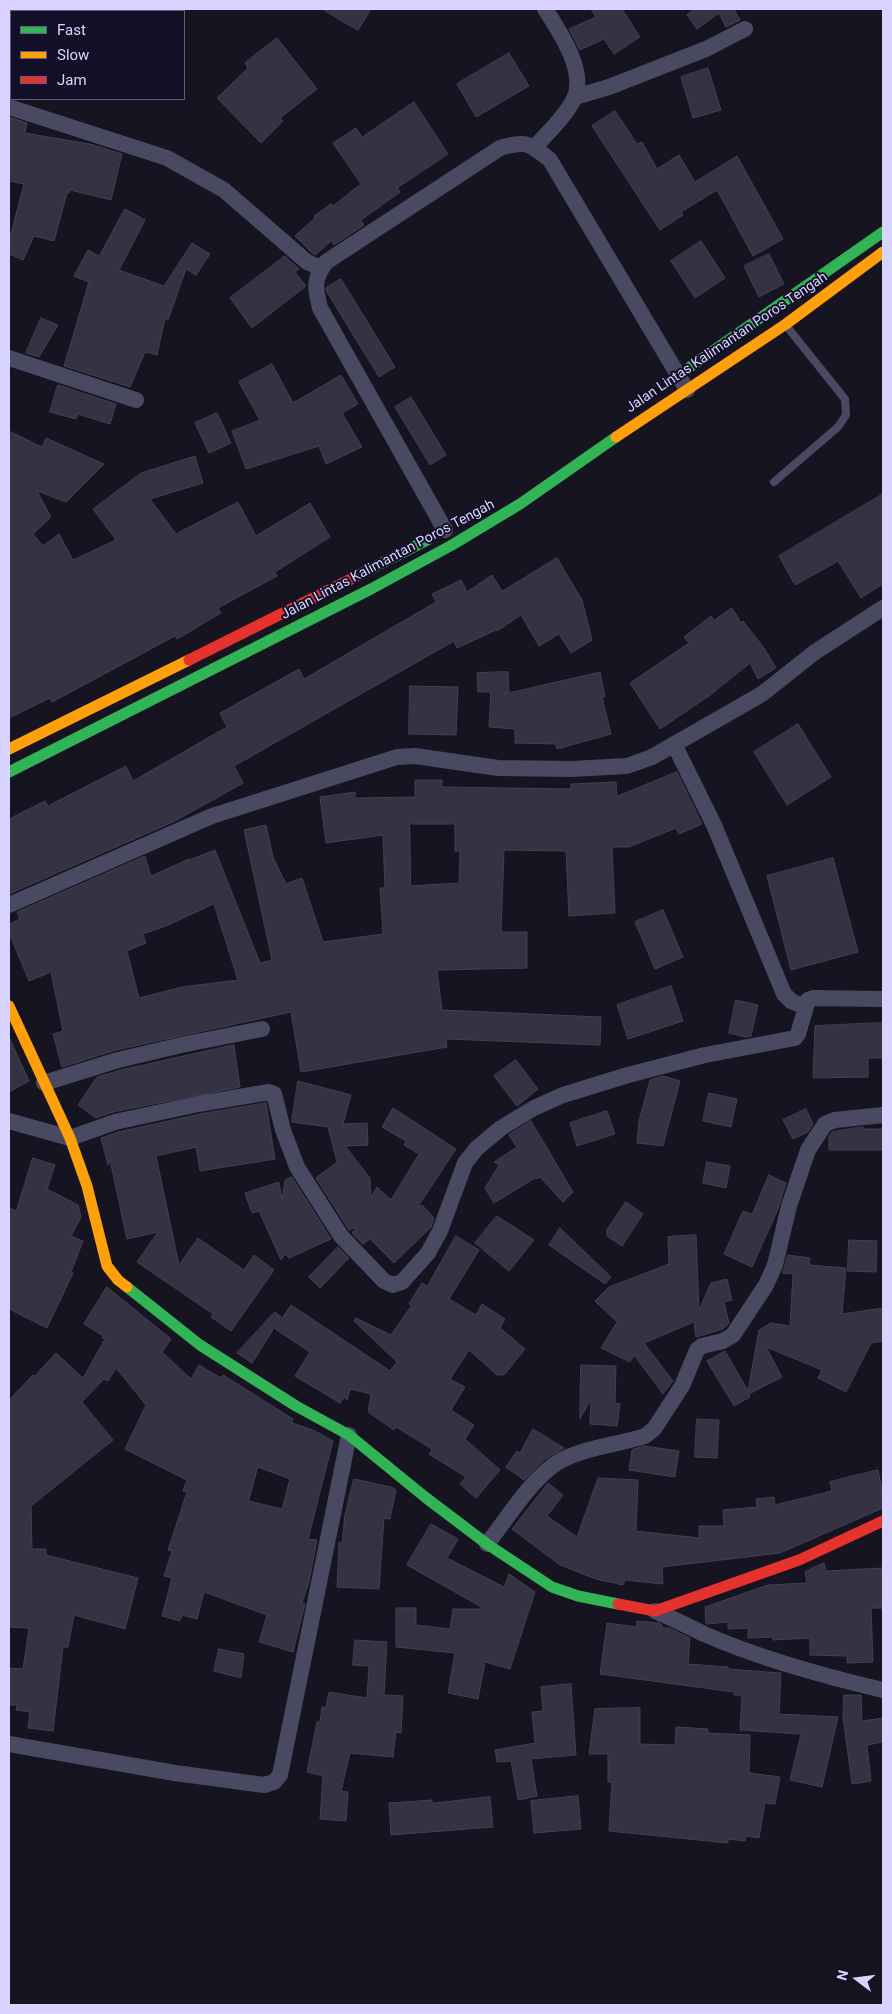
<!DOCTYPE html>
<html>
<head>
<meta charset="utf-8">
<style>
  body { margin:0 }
  #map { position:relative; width:892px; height:2014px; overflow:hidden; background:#161421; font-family:Roboto,sans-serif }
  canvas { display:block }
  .frame { position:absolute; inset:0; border:10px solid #d9d4ff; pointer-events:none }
  .legend { position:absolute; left:10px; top:10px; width:175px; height:90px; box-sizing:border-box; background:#130f26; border:1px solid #625e7d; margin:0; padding:6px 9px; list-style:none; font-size:15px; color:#d9d4ff }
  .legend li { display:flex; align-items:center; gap:10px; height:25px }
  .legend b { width:25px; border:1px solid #625e7d }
  .north { position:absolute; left:832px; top:1954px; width:50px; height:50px; -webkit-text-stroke:4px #130f26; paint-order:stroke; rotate:285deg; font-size:14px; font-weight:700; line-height:20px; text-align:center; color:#d9d4ff }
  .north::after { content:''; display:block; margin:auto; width:18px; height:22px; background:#d9d4ff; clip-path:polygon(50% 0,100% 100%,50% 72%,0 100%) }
</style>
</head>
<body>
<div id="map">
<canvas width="892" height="2014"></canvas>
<div class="frame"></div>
<ul class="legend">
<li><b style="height:6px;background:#30b455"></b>Fast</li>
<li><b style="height:6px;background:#ff9f0a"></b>Slow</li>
<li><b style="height:6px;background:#e5322d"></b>Jam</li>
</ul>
<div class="north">N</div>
</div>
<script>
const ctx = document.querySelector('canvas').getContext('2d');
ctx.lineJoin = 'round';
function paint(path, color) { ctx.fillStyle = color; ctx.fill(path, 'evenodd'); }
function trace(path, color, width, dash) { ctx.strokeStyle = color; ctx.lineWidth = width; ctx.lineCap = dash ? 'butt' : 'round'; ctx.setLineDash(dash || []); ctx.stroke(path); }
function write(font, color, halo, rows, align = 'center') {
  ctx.font = font + ' Roboto,sans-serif'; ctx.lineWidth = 4; ctx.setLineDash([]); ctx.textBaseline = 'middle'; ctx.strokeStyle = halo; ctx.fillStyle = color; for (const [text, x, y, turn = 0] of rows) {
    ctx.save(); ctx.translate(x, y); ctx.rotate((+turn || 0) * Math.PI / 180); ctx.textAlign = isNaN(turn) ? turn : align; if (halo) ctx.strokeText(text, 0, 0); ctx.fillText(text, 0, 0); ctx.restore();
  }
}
const building = new Path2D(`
  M322 9H371L358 30Z
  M591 9H622L640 37 614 54 604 39 580 50 569 29 596 17Z
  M695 9H734L740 20 726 27 719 13 697 29 687 15Z
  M277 38 317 89 280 118 283 121 261 143 217 98 248 68 245 63Z
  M509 53 529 86 476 117 457 84Z
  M708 68 721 110 693 118 681 77Z
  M414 102 448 154 397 188 400 192 361 220 364 225 334 245 331 241 315 255 312 253 295 236 315 218 314 216 331 204 333 206 361 184 333 143 356 128 362 137Z
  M615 111 637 144 642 142 657 169 679 155 695 182 737 156 783 239 753 256 717 190 681 212 683 215 660 230 592 126Z
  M9 117 27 123 25 133 90 144 122 154 111 200 70 190 69 193H67L54 241 34 236 23 260 9 254V241L24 184 9 181Z
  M125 209 145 220 119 270 164 286 192 243 210 254 196 275 186 269 168 320 165 319 157 355 145 352 130 387 64 366 89 282 74 276 88 250 99 256Z
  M701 241 725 278 695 298 671 261Z
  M769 254 784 284 759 297 744 266Z
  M285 256 299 269 295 272 306 286 252 328 230 298Z
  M341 279 395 367 379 377 327 292 326 288Z
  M41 318 58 325 39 357 26 353Z
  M272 364 293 403 341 375 358 404 342 413 362 447 326 464 319 446 246 469 232 431 260 420 239 382Z
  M58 385 116 404 110 424 78 414 76 419 50 412Z
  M411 397 446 455 430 465 395 407Z
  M217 413 231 443 209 453 195 423Z
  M9 431 42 447 46 438 104 464 66 502 37 491 51 517 33 534 43 546 59 534 73 560 116 540 93 509 141 473 195 456 203 483 150 499 176 534 238 502 256 536 310 503 330 537 275 572 277 576 218 608 221 613 177 639 175 636 52 702 50 698 9 718Z
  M883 494V584L861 598 838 561 795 585 779 556Z
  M557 558 582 600 592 640 571 653 559 634 539 646 521 615 497 631 496 630 457 648 454 641 234 766 243 783 175 821 9 894V819L45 801 48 806 126 766 133 781 227 727 220 713 299 669 304 679 436 602 432 594 461 580 467 592 492 575 502 591Z
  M732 608 741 623 743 621 764 648 776 668 758 679 750 663 709 696 660 729 630 683 689 643 684 637 711 616 714 620Z
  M508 672 509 692 504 694 600 672 605 697H602L611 734 557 749 556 744 515 743V729L489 727 491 692H478L477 673Z
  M410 686 458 687 456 735 409 734Z
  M798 724 831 777 787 805 754 752Z
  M677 772 702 824 679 834 676 828 629 847H612L615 913 569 916 566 851 504 850 501 932H527V968L437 970 442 1010 601 1017 600 1045 446 1039 447 1047 301 1072 291 1012 116 1050 62 1067 53 1034 63 1031 51 972 29 981 9 933V924L20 919 17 912 145 856 151 876 189 859V860L215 850 260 963 272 960 244 830 266 825 273 857 286 884 302 878 323 942 383 934 380 888H385L383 835 326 843 320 797 355 792V798L415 797V780H442V787L571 789V784L616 782 617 796ZM410 824H455V851H460L459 883 411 886ZM214 904 238 980 182 987 139 998 127 951 146 943 143 934 166 926Z
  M833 858 858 952 791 970 767 876Z
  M663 910 683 957 655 969 635 922Z
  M671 986 683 1021 628 1039 617 1005Z
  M736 1000 758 1005 751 1036 746 1037 729 1033Z
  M883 1023V1058H868V1077L813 1078 815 1026Z
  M9 1037 29 1081 9 1092Z
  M234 1045 240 1087 113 1112 96 1118 78 1105 97 1077 121 1070Z
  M516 1060 538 1089 517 1106 494 1076Z
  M663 1076 680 1081 663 1146 637 1143 639 1121 650 1080Z
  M298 1081 351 1095 343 1124 367 1123 368 1145 345 1146 370 1178 371 1197 377 1187 391 1200 419 1154 404 1145 406 1141 382 1127 393 1108 456 1149 417 1208 422 1205 434 1218 431 1227 394 1263 370 1239 363 1244 352 1233 357 1227 349 1230 316 1178 337 1162 328 1127 292 1122Z
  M709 1093 737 1099 731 1127 703 1121Z
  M266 1103 275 1159 200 1171 196 1147 156 1156 179 1265 198 1238 244 1270 254 1255 274 1270 231 1331 211 1317 213 1314 137 1262 158 1232 127 1239 110 1160 108 1165 101 1138 118 1132 200 1114Z
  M806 1109 813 1124 808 1132 793 1139 783 1120Z
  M607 1111 615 1134 577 1146 570 1123Z
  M531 1121 573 1192 563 1202 540 1177 536 1179 535 1178 494 1203 485 1188 499 1165 494 1162 517 1147 509 1135Z
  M863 1127 864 1129H883V1150H829V1136L832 1132Z
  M33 1158 55 1165 47 1189 78 1205 81 1217 71 1236 83 1241 71 1272 73 1273 47 1328 9 1309V1208L16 1211Z
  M707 1162 730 1166 726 1188 703 1183Z
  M769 1175 786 1183 778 1209 752 1267 724 1254 743 1211 752 1214Z
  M292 1177 331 1239 289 1258 285 1254 281 1260 259 1211 252 1213 245 1193 279 1182 282 1200 285 1180Z
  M626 1202 643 1214 622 1246 607 1236V1230Z
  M497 1216 534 1240 509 1271 475 1243Z
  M560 1228 611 1277 605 1284 549 1245Z
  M696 1235 699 1310 711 1283 727 1279 732 1300 724 1302 729 1323 723 1329 696 1337 694 1322 644 1343 673 1381 663 1394 634 1355 630 1362 601 1348 617 1322 595 1301 609 1287 669 1264 668 1237Z
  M456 1236 479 1250 449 1299 476 1315 482 1304 505 1319 500 1328 525 1349 504 1375H497L469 1350 450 1379 465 1387 451 1410 474 1425 465 1439 500 1470 476 1498 460 1484 466 1477 429 1454 432 1449 396 1427 394 1430 368 1412 371 1394 350 1389 347 1400 344 1397 340 1403 295 1376 310 1352 275 1329 291 1305 390 1371 397 1362 354 1321 356 1318 391 1335 412 1305 409 1304 422 1283 427 1286Z
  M849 1240 877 1241 876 1272 848 1271Z
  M338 1247 349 1258 320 1288 309 1277Z
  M788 1255 810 1258 809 1265 846 1268 842 1314 883 1308V1341L871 1343 846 1392 818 1378 822 1370 766 1347 782 1377 749 1394 750 1397 734 1406 707 1361 725 1351 748 1391 759 1330 771 1323 790 1326 793 1274 783 1273Z
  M107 1287 171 1339 162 1352 191 1379 199 1365 221 1378 223 1375 293 1419 292 1423 313 1430 333 1441 308 1539 317 1540 309 1582 302 1603 305 1604 293 1652 259 1642 267 1615 204 1592 197 1619 182 1615 180 1621 162 1616 172 1578 164 1576 172 1551 168 1550 187 1492 183 1491 187 1480 125 1449 146 1405 116 1368 108 1381 104 1379 82 1402 113 1440 31 1506 32 1549H46V1555L138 1578 125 1629 74 1615 68 1647H63L53 1731 28 1728 30 1712 16 1710 17 1705H9V1668L23 1669 29 1628 9 1627V1400L33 1375 35 1376 56 1353 83 1378 105 1339 102 1338 103 1336 84 1324ZM258 1467 290 1479 282 1509 249 1501Z
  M275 1312 281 1317 252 1363 237 1353Z
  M581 1365 616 1366 615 1403 620 1404 617 1426 590 1424 591 1399 580 1419Z
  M697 1419 719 1420 717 1458 695 1457Z
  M533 1429 564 1448 544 1460 524 1480 506 1467 517 1451 520 1453Z
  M645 1446 679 1451 675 1477 629 1470 632 1450Z
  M878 1470 883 1494V1508L780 1553 662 1567 663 1584 625 1580 623 1585 596 1579 560 1565 512 1529 548 1483 563 1495 547 1516 577 1537 598 1478 638 1480 636 1531 699 1538V1526H724L723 1510 757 1507 756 1499 774 1497 775 1505 832 1491 830 1482Z
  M354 1479 391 1487 396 1490 390 1519 384 1518 379 1589 337 1587 339 1542 342 1543 345 1515Z
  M431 1524 458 1539 447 1558 504 1587 509 1574 535 1592 510 1669 485 1662 478 1699 448 1693 455 1653 396 1647V1608H416V1625L450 1629 453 1609H485L407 1565Z
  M824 1563 826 1571 883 1568V1608H871L873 1662 847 1663V1656L810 1655V1638L773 1640V1637L748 1638V1628L728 1629V1622L706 1624 705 1607 768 1585 807 1583 805 1572Z
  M637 1621 659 1623 662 1625V1628H669L690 1638 688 1664 728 1667V1669L781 1673 779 1714 838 1717 822 1787 790 1780 801 1734 740 1730 742 1695H734V1692L600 1674 607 1623 637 1627Z
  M355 1640 387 1642 384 1695 403 1696 401 1733 396 1732 393 1757 350 1753 341 1791 348 1792 346 1821 320 1819 323 1776 307 1772 317 1722H320L322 1707H326L329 1692 367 1698 369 1666 353 1665Z
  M219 1649 244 1654 241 1678 214 1671Z
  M571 1684 576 1755 531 1759 537 1796 518 1800 511 1761 497 1762 495 1750 535 1743 532 1712 543 1711 541 1687Z
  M844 1695H861L862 1721 883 1718V1742L867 1745 871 1781 852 1784 843 1717Z
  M640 1708V1744L675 1745 676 1727 708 1729V1733L750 1735 749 1773 780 1777 775 1804 765 1803 759 1838 746 1836 745 1841 728 1839V1843L609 1831 612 1782H608V1754H589L595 1709Z
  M578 1796 581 1829 534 1833 531 1801Z
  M490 1797 493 1827 391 1835 389 1803 432 1800V1803Z`);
const lane = new Path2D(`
  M774 482 838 427 846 415 845 399 788 328`);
const street = new Path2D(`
  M575 97 609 87 706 49 745 29
  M9 107 167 158 224 190 307 262 321 268
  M535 147C548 132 565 117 574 99 587 71 559 31 545 9
  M9 358 136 400
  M445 530 320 308C315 287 313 280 326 262L500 148C526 140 529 143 550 160L687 390
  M674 744 714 825 784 994 791 1001 805 1007
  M9 905 212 816 397 757 415 756 498 768 571 769 627 766 652 757 762 694 815 652 883 608
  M44 1083 118 1060 186 1044 262 1029
  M9 1121 70 1138 115 1122 198 1104 269 1092 274 1094 283 1130 297 1167 341 1236 384 1281 393 1285 402 1282 428 1253 440 1231 465 1163 477 1148 501 1128 534 1108 563 1095 628 1075 705 1055 795 1038 798 1034 808 1000 813 998 883 999
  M487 1544C507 1519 533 1476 560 1461 586 1447 617 1445 645 1436L654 1429 682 1386 697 1350 702 1346 723 1341 733 1335 766 1285 775 1265 789 1206 808 1150 825 1124 835 1120 883 1115
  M655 1611C672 1618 688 1626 704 1634 761 1659 823 1676 883 1690
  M9 1744 175 1773 264 1785 274 1782 280 1775 349 1435`);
const fast = new Path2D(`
  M690 367 883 232
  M359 575 427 540
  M9 772 371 589 452 545 520 504 616 437
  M127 1287 200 1345 296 1406 349 1435 425 1497 487 1544 552 1587 578 1596 618 1604`);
const slow = new Path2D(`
  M616 437 786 324 883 252
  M9 749 189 660
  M9 1006 70 1138 87 1186 107 1266 118 1280 127 1287`);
const jam = new Path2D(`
  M189 660 359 575
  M618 1604 655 1611 799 1560 883 1521`);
const streetNames = [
  ["Jalan Lintas Kalimantan Poros Tengah",727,343,-34],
  ["Jalan Lintas Kalimantan Poros Tengah",388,560,-28]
];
paint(building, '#343243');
trace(building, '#433f54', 1);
trace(lane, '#4a4962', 8);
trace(street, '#4a4962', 16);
trace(fast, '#30b455', 11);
trace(slow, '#ff9f0a', 11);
trace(jam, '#e5322d', 11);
write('14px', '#d9d4ff', '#130f26', streetNames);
</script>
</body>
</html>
